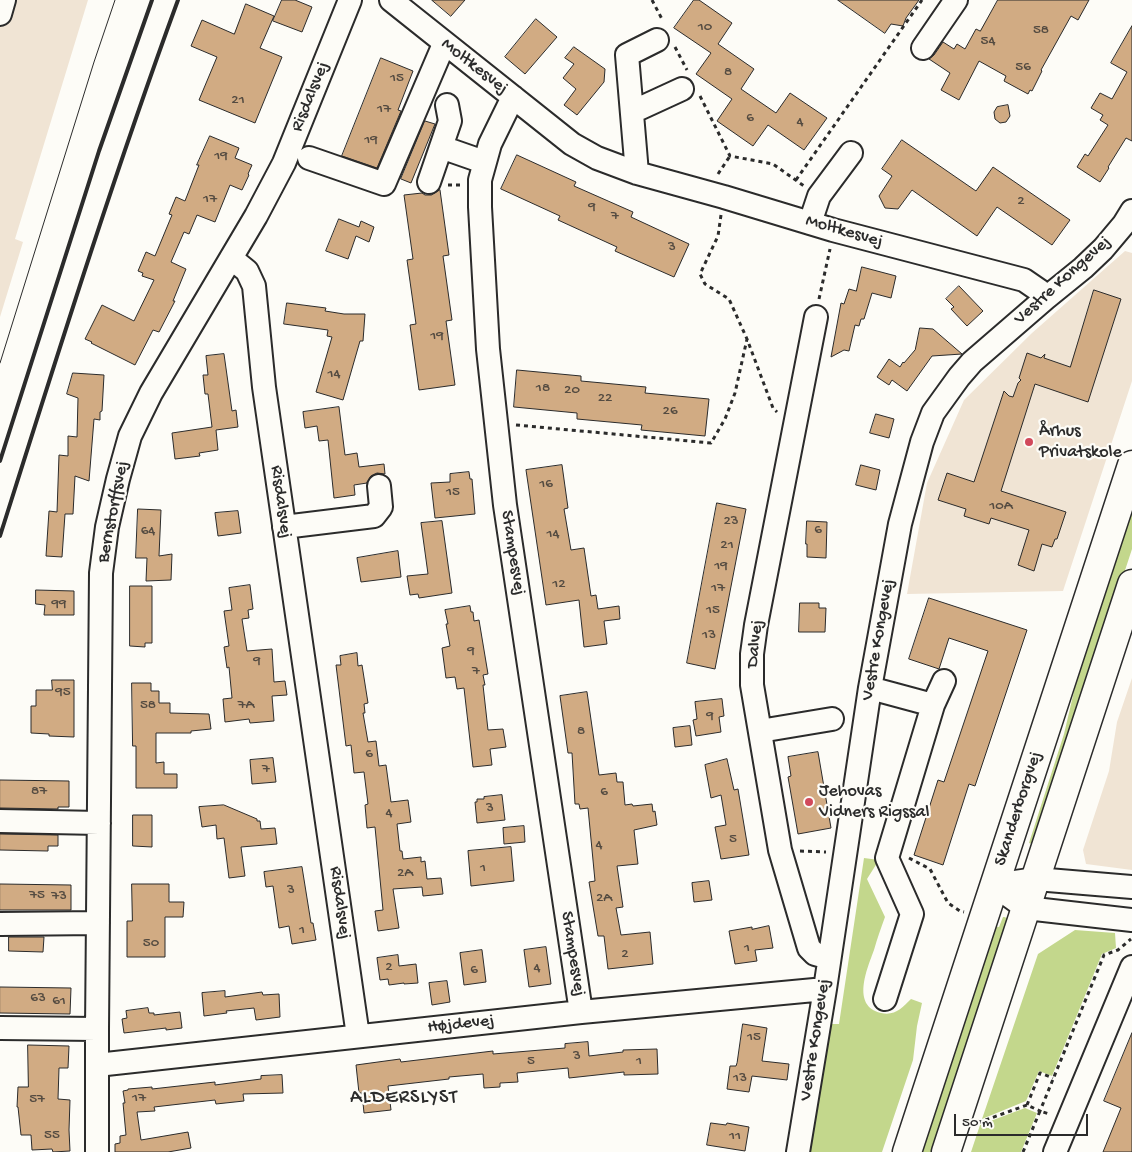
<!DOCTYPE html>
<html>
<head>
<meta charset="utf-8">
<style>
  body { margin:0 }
  #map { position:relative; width:1132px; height:1152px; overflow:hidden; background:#fdfcf7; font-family:"Gochi Hand",sans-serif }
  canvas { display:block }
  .scale { position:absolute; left:954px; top:1114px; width:134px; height:22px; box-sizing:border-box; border:2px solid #2b2b2b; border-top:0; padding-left:6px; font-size:15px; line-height:18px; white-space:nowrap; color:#2b2b2b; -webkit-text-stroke:4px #fdfcf7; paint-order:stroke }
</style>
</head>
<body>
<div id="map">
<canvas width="1132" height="1152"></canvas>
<div class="scale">50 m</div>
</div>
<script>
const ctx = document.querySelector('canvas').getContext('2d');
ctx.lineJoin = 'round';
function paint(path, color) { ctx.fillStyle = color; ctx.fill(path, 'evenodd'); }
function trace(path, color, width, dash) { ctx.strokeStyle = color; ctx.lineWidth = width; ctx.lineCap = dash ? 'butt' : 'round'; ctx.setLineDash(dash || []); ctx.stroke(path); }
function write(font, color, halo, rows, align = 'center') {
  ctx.font = font + ' "Gochi Hand",sans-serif'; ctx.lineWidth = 4.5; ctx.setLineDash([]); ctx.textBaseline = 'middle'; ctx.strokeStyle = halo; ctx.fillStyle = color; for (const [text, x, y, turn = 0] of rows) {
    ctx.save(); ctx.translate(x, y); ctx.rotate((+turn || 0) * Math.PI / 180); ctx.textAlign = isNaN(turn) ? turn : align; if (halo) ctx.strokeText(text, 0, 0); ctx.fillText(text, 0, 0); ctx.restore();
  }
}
const built = new Path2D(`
  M0 0H88L15 239 23 242 0 317Z
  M1125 251 1132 253V381L1063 591 907 594 927 483 964 400 1032 333Z
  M1132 678V870L1086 864 1083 850 1109 771 1117 722Z`);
const green = new Path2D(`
  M1132 501V549L1035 845 1029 843 1064 734 1083 653Z
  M864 858 879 860 867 879 885 917C881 928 877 939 874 950 867 969 851 1006 881 1013 895 1016 902 1008 911 999L922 1003 917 1026 913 1060 882 1152H810L829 1024H839Z
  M1003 917C1007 917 1008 919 1009 923L935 1152H919L993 926 999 927Z
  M1075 930 1115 933 1116 948 1102 954 1052 1076 1039 1071 1026 1101 982 1119 1038 954Z
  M1025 1108 1037 1113 1021 1152H971L980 1125Z`);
const building = new Path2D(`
  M282 0H295L312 7 302 32 273 21Z
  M432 0H465L451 16Z
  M694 0H699L732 23 718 44 754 69 741 89 776 113 790 93 827 118 804 150 768 125 753 146 717 121 732 99 696 74 711 53 674 28Z
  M838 0H919L906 18 903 26 891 24 885 33Z
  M998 0H1089L1078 20 1071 16 1041 70 1042 71 1032 91 1030 90 1028 94 1004 81 1006 76 979 61 959 100 941 90 950 73 929 59 934 55 943 42 954 49 957 44 965 49 976 29 980 31Z
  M246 4 274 16 260 48 282 57 255 123 199 100 217 57 191 46 202 20 234 34Z
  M536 19 557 37 525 74 505 57Z
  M1132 26V141L1126 138 1108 167 1109 168 1100 182 1077 167 1085 154 1088 156 1108 125 1100 120 1103 115 1091 108 1100 93 1112 99 1127 72 1111 63Z
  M574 47 605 69 604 82 577 115 564 105 576 89 563 78 574 64 565 58Z
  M381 58 413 71 398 110 401 111 377 168 342 156Z
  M1008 105 1010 116 1006 122 1000 123 995 119 994 112 997 107Z
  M425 121 435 124 411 183 401 179Z
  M210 136 239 148 235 158 252 165 248 174 249 175 242 190 230 185 215 222 197 215 189 234 184 232 171 262 186 269 173 301H175L159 332 153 330 135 365 91 343 92 342 85 339 102 305 134 321 154 280 142 276 143 273 138 271 146 252 155 256 172 215 169 214 176 197 185 201 199 165H197Z
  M902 140 976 191 993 167 1070 220 1052 245 997 207 977 236 912 190 898 209 885 208 879 196 892 176 882 169Z
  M517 155 576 182 574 186 633 212 631 217 689 244 674 277 615 251 617 247 558 220 560 216 501 189Z
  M440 190 449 255 443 256 452 320 446 321 455 385 419 390 410 325 416 324 407 260 413 259 404 195 422 193 425 195H431Z
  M339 219 359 227 361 221 374 227 369 242 356 236 348 259 326 251Z
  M862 267 896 276 891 298 872 293 864 319H861L859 326 855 325 849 351 844 350 831 357 841 303 844 304 849 289 856 291Z
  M959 286 983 311 967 326 951 309 954 307 946 299Z
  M1094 290 1121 299 1088 402 1035 384 1001 491 1066 512 1057 539H1055L1052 547 1042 544 1034 571 1018 565 1029 530 991 518 989 524 964 516 966 509 938 500 947 473 974 482 1004 391 1009 396 1013 397 1018 383 1021 380 1019 378 1027 353 1041 358 1045 354 1044 358 1070 367Z
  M287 303 326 308 325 311 344 314H365L363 341H360L343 400 316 392 332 337 327 336 328 330 284 324Z
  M920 328 933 329 962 354 932 356 907 391 892 380 889 385 877 377 889 359 900 367 903 362 904 363 915 350Z
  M224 354 232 411 236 410 238 427 216 430 218 450 199 453 200 456 175 459 172 433 212 427 208 394H205L203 375H208L206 356Z
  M517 370 581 376V381L646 387 645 393 709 399 705 436 641 430 642 425 577 419V413L514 407Z
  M73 373 104 375 102 411 100 412V420L94 419 89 481 75 476 73 514H65L62 557 46 556 49 511 57 512 59 455 68 456V436L77 437 78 398 67 394Z
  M339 407 345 455 357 453 359 467 384 464 385 474 377 473 371 476 367 483 354 485 355 495 334 498 328 440 319 441 317 426 305 428 303 412Z
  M876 414 894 419 889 438 870 433Z
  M562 465 568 508 564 509 571 550 584 548 591 596 596 595 598 609 619 606 620 619 604 621 607 644 584 647 579 600 546 605 526 470Z
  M861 465 880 470 876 490 856 485Z
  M469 472 470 479H472L475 514 435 518 431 483 450 482V474Z
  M717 503 746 509 715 669 687 663Z
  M138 509 161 510 159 556 172 554 171 580 146 581 147 558H136Z
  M238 511 241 533 218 536 215 513Z
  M442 521 452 593 419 598 418 594 410 595 407 576 428 574 421 523Z
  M807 521 827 522 826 558 807 557V544H806Z
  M398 551 401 577 361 582 357 558Z
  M250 585 253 609 248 610 249 618 242 619 247 651 272 649 274 682 285 681 287 695 272 696 274 721 250 723 249 719 225 722 223 699 232 698 229 667 227 668 224 647 229 646 224 611 232 610 229 588Z
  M130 586H152V643H145V647L130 646Z
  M36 590 74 591V615H44L45 605 36 604Z
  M929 598 1027 630 975 786 969 784 943 865 914 855 938 780 944 782 988 651 949 638 939 669 909 659Z
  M800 603H819V608H826L825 632H799Z
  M470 606 471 612H473L474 621 479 620 488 674 483 675 485 685H483L488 730 503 729 506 747 490 749 492 765 473 767 464 688 457 689 455 677 446 678 442 648 450 646 446 624H448L445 610Z
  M357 653 358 666 362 665 368 703 364 704 365 713H363L368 742 376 741 379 766 386 765 391 802 408 800 411 822 397 824 400 851H402L403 859 421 857V862L425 861 427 879 441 878 443 894 423 896 422 887 393 889 399 928 378 931 375 911 383 910 375 827 367 828 365 805 368 804 364 772 354 773 351 745 346 746 336 665H341L340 656Z
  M52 680H74V737L49 736V734L31 733V706H36V690H52Z
  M132 683H151V691H159V703H170V713L209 714 211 729 191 731V733H156V763L164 762V774H177V788H136V746H133Z
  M587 692 599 775 616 773 617 782H623L625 805 632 804 633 806 652 804 653 812 655 811 657 825 634 830 638 864 617 866 623 907 616 908 621 935 650 932 653 964 608 969 604 936H598L589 882 595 881 588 808 580 809 579 804H575L572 753H568L560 696Z
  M722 699 724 716 719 717 721 732 696 736 693 720 697 719 695 702Z
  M690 726 692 745 675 747 673 728Z
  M818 752 831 828 798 834 788 777 791 776 788 757Z
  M273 758 276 782 252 784 250 760Z
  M727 759 734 790 738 789 749 855 721 859 715 827 726 825 721 795 711 798 705 765Z
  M0 780 69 781V807H58V809L0 808Z
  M502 795 505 820 477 823 475 802H477V799H484V797Z
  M224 805 257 819V821H260L261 829 275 828 277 844 241 847 245 876 229 878 224 838 217 839 216 825 202 827 199 807Z
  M133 815H152V847L133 846Z
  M524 826 525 842 504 844 503 828Z
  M0 834 58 835V846H48V851L0 850Z
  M511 847 514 881 471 886 468 851Z
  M302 867 311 923H313L316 940 292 944 289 926 279 928 273 886 266 887 264 872Z
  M709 881 712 900 694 902 692 883Z
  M0 884 71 885V910H0Z
  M132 884H169V902H184L183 917H165V957H127V921H132Z
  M769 926 773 948 755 950 757 961 735 964 729 931 752 927V929Z
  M9 937H44L43 952 9 951Z
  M546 947 551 984 529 987 524 950Z
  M482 950 486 982 464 985 460 953Z
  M398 955 399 966 416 964 418 983 404 984V983L389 985 388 979 380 980 377 958Z
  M447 981 450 1002 432 1005 429 983Z
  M0 987 71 988 70 1014 0 1013Z
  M225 991V997L262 992 263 995 279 994 280 1017 256 1020 254 1008 226 1011 227 1013 204 1016 202 993Z
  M148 1008 149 1013H154V1015L180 1012 182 1028 166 1030V1028L124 1033 122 1019 127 1018 126 1011Z
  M743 1024 767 1028 762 1061 789 1064 787 1080 752 1076 749 1092 727 1089 730 1066H736L737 1063Z
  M1132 1033V1152H1103L1121 1108 1104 1101Z
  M588 1042 589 1056 623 1052V1050L657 1049 658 1074 624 1075V1072L569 1078 568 1068 517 1073 518 1082 500 1083V1087L484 1088 483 1074 449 1077V1079L388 1086 391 1110 364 1113 362 1093H359L356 1065 400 1059 401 1062 493 1051V1054L565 1048V1044Z
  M28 1045 69 1046 68 1068H59L58 1099 70 1100 69 1130 70 1151 53 1152 52 1149 32 1150 31 1135H21L18 1107H17L18 1087H28Z
  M282 1075 283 1093 243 1094 244 1101 216 1104 215 1100 154 1107 155 1111 137 1112 141 1140 188 1132 191 1148 168 1152H115V1144L120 1143V1136L126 1135 123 1103H125L123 1091 128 1090V1089L152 1087V1089L215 1082V1085L261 1079V1076Z
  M711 1123 726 1125 727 1123 749 1127 745 1151 707 1145Z`);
const path = new Path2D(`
  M652 0 663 21
  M675 47 687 70
  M700 96 730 156 773 164 804 186
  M718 174 730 156
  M796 180 922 0
  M448 185H462
  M721 215 718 236 700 274 705 284 729 299 747 339 773 408 777 412
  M819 299 830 249
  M516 425 711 443 725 419 735 393 747 339
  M800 851 826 852
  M909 858 930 869 948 903 960 911 964 912
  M1027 1105 1040 1073 1053 1078
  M978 1121 980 1122 1027 1105 1040 1111 1104 955 1118 950 1131 939
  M1023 1152 1040 1111 1049 1114`);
const minor = new Path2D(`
  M391 0 572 144 597 158 637 173 724 197 833 230 1024 280 1040 291 1046 298
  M0 14 4 0
  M923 48 956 0
  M513 97 490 144 480 180V207L488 349 505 505 581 1012
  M632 112 682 89
  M441 147 484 162
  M309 158 384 184 444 44
  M637 173 627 55 657 40
  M429 182 450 121 447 105
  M810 223 819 196 851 153
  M231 258 247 271 254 286 264 387 358 1036
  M816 317 756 625 752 654V685L780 850 809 948 815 954 829 958
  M284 527 374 516 381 507 379 486
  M870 688 933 705
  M760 731 832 719
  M0 821 99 823
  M994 885 1026 908 1132 920
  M994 885 1036 879 1132 887
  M0 924 98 923
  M885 999 912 914 887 858 933 705 944 681
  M0 1028 97 1029
  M97 1065 581 1012 825 989
  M97 1152V1029L101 573 107 527 118 479 130 436 151 393 256 216 284 163 350 0
  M798 1152 825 989 870 688 900 524 922 442 933 413 959 377 972 362 1046 298 1083 268 1103 249 1124 224 1132 211
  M1055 1152 1132 967`);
const major = new Path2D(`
  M907 1152 1132 465
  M946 1152 1132 584`);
const tram = new Path2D(`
  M0 363 94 62 115 0`);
const rail = new Path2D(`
  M0 461 99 151 152 0
  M0 536C57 356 113 177 178 0`);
const markers = [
  [1029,442,5,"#d1495b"],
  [809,802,5,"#d1495b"]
];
const numberNames = [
  ["10",705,28],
  ["58",1041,31],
  ["54",988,42],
  ["56",1023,68],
  ["8",728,73],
  ["15",397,79],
  ["21",238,101],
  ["17",384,110],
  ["6",750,119],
  ["4",800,123],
  ["19",371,141],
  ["19",221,157],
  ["17",210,200],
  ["2",1021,202],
  ["9",592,208],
  ["7",615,217],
  ["3",672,248],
  ["19",437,337],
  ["14",334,375],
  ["18",543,389],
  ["20",572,391],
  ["22",605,399],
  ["26",670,412],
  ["16",546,485],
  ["15",453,493],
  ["10A",1001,507],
  ["23",731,522],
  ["6",818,531],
  ["64",148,532],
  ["14",553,535],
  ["21",727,546],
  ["19",721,567],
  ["12",559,585],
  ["17",718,589],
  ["99",59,605],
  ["15",713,611],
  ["13",709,636],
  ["9",471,652],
  ["9",257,662],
  ["7",476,672],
  ["95",63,693],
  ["58",148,706],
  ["7A",246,706],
  ["9",710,717],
  ["8",581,732],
  ["6",369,755],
  ["7",266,770],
  ["87",39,792],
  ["6",604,793],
  ["3",490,809],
  ["4",389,814],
  ["5",733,840],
  ["4",599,846],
  ["1",483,869],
  ["2A",405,874],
  ["3",291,891],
  ["75",37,896],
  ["73",59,897],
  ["2A",604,899],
  ["1",302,931],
  ["50",151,944],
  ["1",747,949],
  ["2",625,955],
  ["2",389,968],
  ["4",537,969],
  ["6",474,971],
  ["63",38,999],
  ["61",59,1002],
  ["15",754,1038],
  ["3",577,1057],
  ["5",531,1062],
  ["1",639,1062],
  ["13",740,1079],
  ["17",139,1099],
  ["57",37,1100],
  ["55",52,1136],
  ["11",735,1137]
];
const streetNames = [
  ["Moltkesvej",474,67,38],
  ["Risdalsvej",311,97,-68],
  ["Moltkesvej",844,232,16],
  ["Vestre Kongevej",1063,281,-42],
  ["Risdalsvej",280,502,82],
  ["Bernstorffsvej",114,512,-79],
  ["Stampesvej",512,553,81],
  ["Vestre Kongevej",879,640,-80],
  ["Dalvej",756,644,-84],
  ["Skanderborgvej",1019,809,-72],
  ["Risdalsvej",339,903,82],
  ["Stampesvej",572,954,81],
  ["Højdevej",461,1025,-6],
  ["Vestre Kongevej",816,1040,-81]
];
const poiNames = [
  ["Århus",1039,432],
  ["Privatskole",1039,453],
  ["Jehovas",819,792],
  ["Vidners Rigssal",819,813]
];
const quarterNames = [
  ["ALDERSLYST",404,1099]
];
paint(built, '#f0e4d4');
paint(green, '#c3d78c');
paint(building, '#d1ab83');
trace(building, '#2b2b2b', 1);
trace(minor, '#2b2b2b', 26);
trace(major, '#2b2b2b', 31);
trace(path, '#2b2b2b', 3, [4, 4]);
trace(minor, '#fdfcf7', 22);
trace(major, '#fdfcf7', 28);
trace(tram, '#2b2b2b', 1);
trace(rail, '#2b2b2b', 4);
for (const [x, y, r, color] of markers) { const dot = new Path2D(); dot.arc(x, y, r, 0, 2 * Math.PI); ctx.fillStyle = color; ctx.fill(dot); trace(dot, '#fdfcf7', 2); }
write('15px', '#544b41', null, numberNames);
write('18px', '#2b2b2b', '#fdfcf7', streetNames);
write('18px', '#2b2b2b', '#fdfcf7', poiNames, 'left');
ctx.letterSpacing = '1px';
write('20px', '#2b2b2b', '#fdfcf7', quarterNames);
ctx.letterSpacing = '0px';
</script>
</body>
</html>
